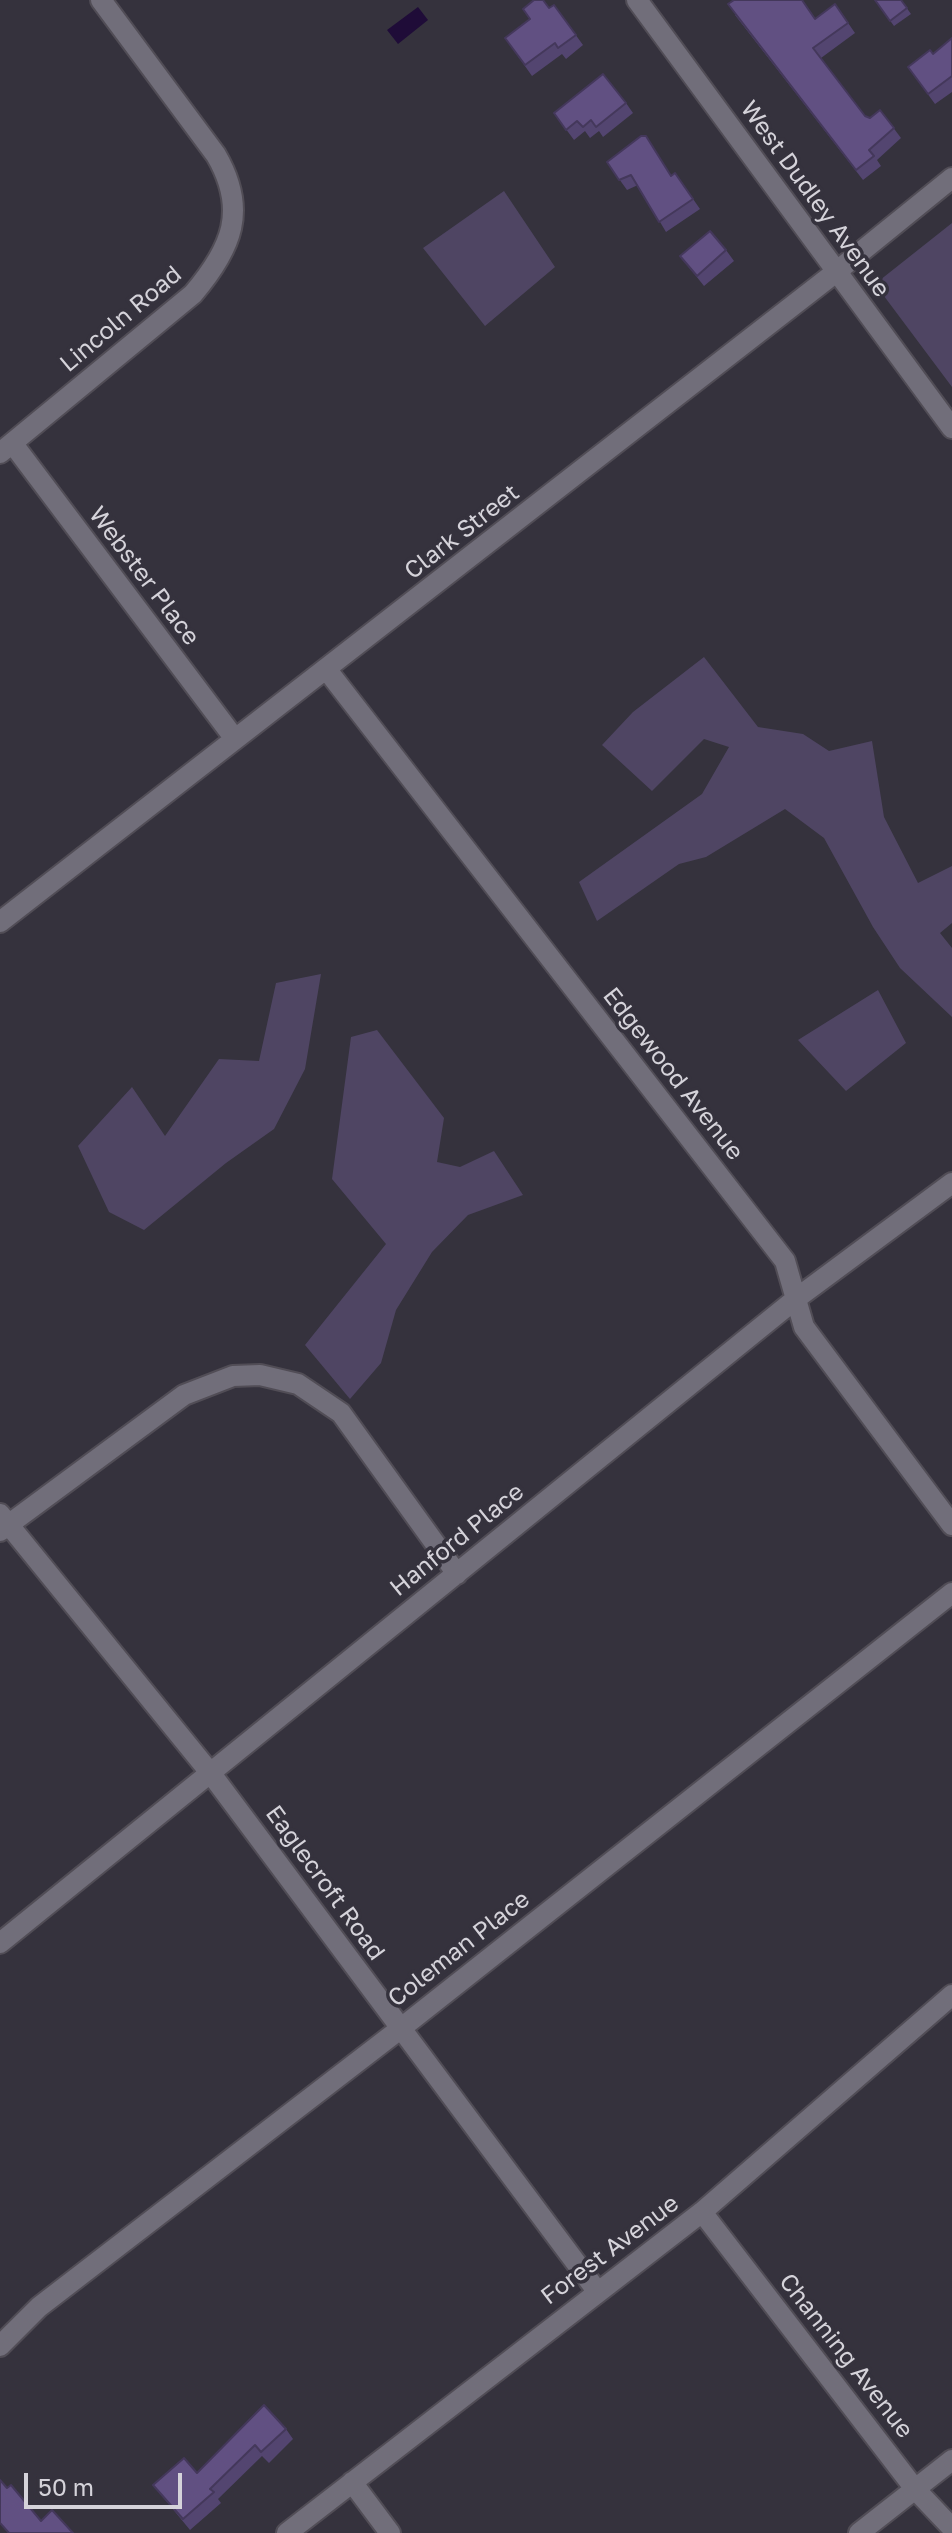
<!DOCTYPE html>
<html>
<head>
<meta charset="utf-8">
<style>
  body { margin:0 }
  #map { position:relative; width:952px; height:2533px; overflow:hidden; background:#35323d; font-family:"Golos Text",sans-serif }
  canvas { display:block }
  .scale { position:absolute; left:24px; top:2473px; width:158px; height:36px; box-sizing:border-box; border:4px solid #d5d3da; border-top:0; padding-left:10px; font-size:24px; line-height:28px; white-space:nowrap; color:#d5d3da; -webkit-text-stroke:6px #35323d; paint-order:stroke }
</style>
</head>
<body>
<div id="map">
<canvas width="952" height="2533"></canvas>
<div class="scale">50 m</div>
</div>
<script>
const ctx = document.querySelector('canvas').getContext('2d');
ctx.lineJoin = 'round';
function paint(path, color) { ctx.fillStyle = color; ctx.fill(path, 'evenodd'); }
function trace(path, color, width, dash) { ctx.strokeStyle = color; ctx.lineWidth = width; ctx.lineCap = dash ? 'butt' : 'round'; ctx.setLineDash(dash || []); ctx.stroke(path); }
function write(font, color, halo, rows, align = 'center') {
  ctx.font = font + ' "Golos Text",sans-serif'; ctx.lineWidth = 7; ctx.setLineDash([]); ctx.textBaseline = 'middle'; ctx.strokeStyle = halo; ctx.fillStyle = color; for (const [text, x, y, turn = 0] of rows) {
    ctx.save(); ctx.translate(x, y); ctx.rotate((+turn || 0) * Math.PI / 180); ctx.textAlign = isNaN(turn) ? turn : align; if (halo) ctx.strokeText(text, 0, 0); ctx.fillText(text, 0, 0); ctx.restore();
  }
}
const green = new Path2D(`
  M504 191 555 267 485 326 423 248Z
  M952 223V387L875 284Z
  M704 657 758 727 803 734 829 751 872 741 884 817 918 883 952 866V923L940 933 952 948V1017L900 968 873 927 824 838 785 809 706 857 679 864 597 921 579 882 702 794 729 747 704 739 652 791 602 745 633 712Z
  M321 974 305 1069 274 1129 226 1163 144 1230 109 1212 78 1146 132 1087 165 1136 219 1059 259 1061 276 983Z
  M878 990 906 1043 846 1091 798 1040Z
  M377 1030 444 1118 437 1162 460 1167 494 1151 523 1195 468 1215 432 1252 396 1310 381 1363 350 1399 305 1345 386 1244 332 1179 351 1037Z`);
const water = new Path2D(`
  M418 7 428 20 398 44 387 30Z`);
const minor = new Path2D(`
  M637 0 952 428
  M13 444 235 739
  M0 453 193 294C232 248 248 210 216 155L101 0
  M327 670 785 1261 804 1327 952 1525
  M0 922 836 272 952 178
  M0 1514 212 1775 597 2291
  M0 1531 184 1395 233 1376 260 1375 298 1384 341 1413 457 1574
  M0 1943 797 1298 952 1183
  M702 2212 915 2489 952 2528
  M0 2346 39 2307 400 2029 952 1593
  M352 2482 390 2533
  M287 2533 702 2212 952 1995
  M859 2533 952 2460`);
const wall = new Path2D(`
  M875 0H901L911 14 894 26Z
  M835 4 855 33 821 58 865 116 870 118 880 110 901 138 877 160 881 166 863 180 735 15 815 19Z
  M554 5 583 45 566 59 562 54 532 76 505 38Z
  M952 38V92L935 104 908 67 933 54Z
  M626 103 633 113 603 137 599 131 590 138 585 131 574 140 554 113Z
  M646 136 671 176 675 173 700 209 666 232 638 185 627 190 607 162Z
  M726 250 734 261 704 286 680 256Z
  M286 2429 293 2439 269 2463 262 2456 218 2499 221 2503 190 2530 153 2485 197 2473Z`);
const building = new Path2D(`
  M534 0H543L549 8 554 5 576 35 558 48 555 43 525 65 505 38 530 19 523 9Z
  M734 0H802L815 19 835 4 848 23 813 48 865 116 870 118 880 110 894 128 869 150 874 156 856 170 728 4Z
  M875 0H901L907 8 890 21Z
  M952 38V76L928 94 908 67 930 50 933 54Z
  M603 74 626 103 596 127 591 120 583 127 577 121 566 130 554 113Z
  M641 136H646L671 176 675 173 693 199 659 222 631 175 619 180 607 162Z
  M710 231 726 250 697 276 680 256Z
  M264 2405 286 2429 261 2452 255 2445 210 2489 214 2492 183 2519 153 2485 184 2458 197 2473Z
  M0 2480 7 2488 11 2485 41 2521 52 2510 73 2533H9L0 2523Z`);
const streetNames = [
  ["West Dudley Avenue",815,199,54],
  ["Lincoln Road",121,319,-40],
  ["Clark Street",462,532,-38],
  ["Webster Place",144,576,53],
  ["Edgewood Avenue",673,1074,52],
  ["Hanford Place",457,1540,-39],
  ["Eaglecroft Road",325,1883,54],
  ["Coleman Place",459,1949,-38],
  ["Forest Avenue",610,2250,-37],
  ["Channing Avenue",846,2356,52]
];
paint(green, '#4f4563');
paint(water, '#1f0c38');
trace(minor, '#514d56', 24);
trace(minor, '#716e7a', 20);
paint(wall, '#534570');
paint(building, '#615082');
trace(building, '#44385b', 2);
write('24px', '#d5d3da', '#35323d', streetNames);
</script>
</body>
</html>
